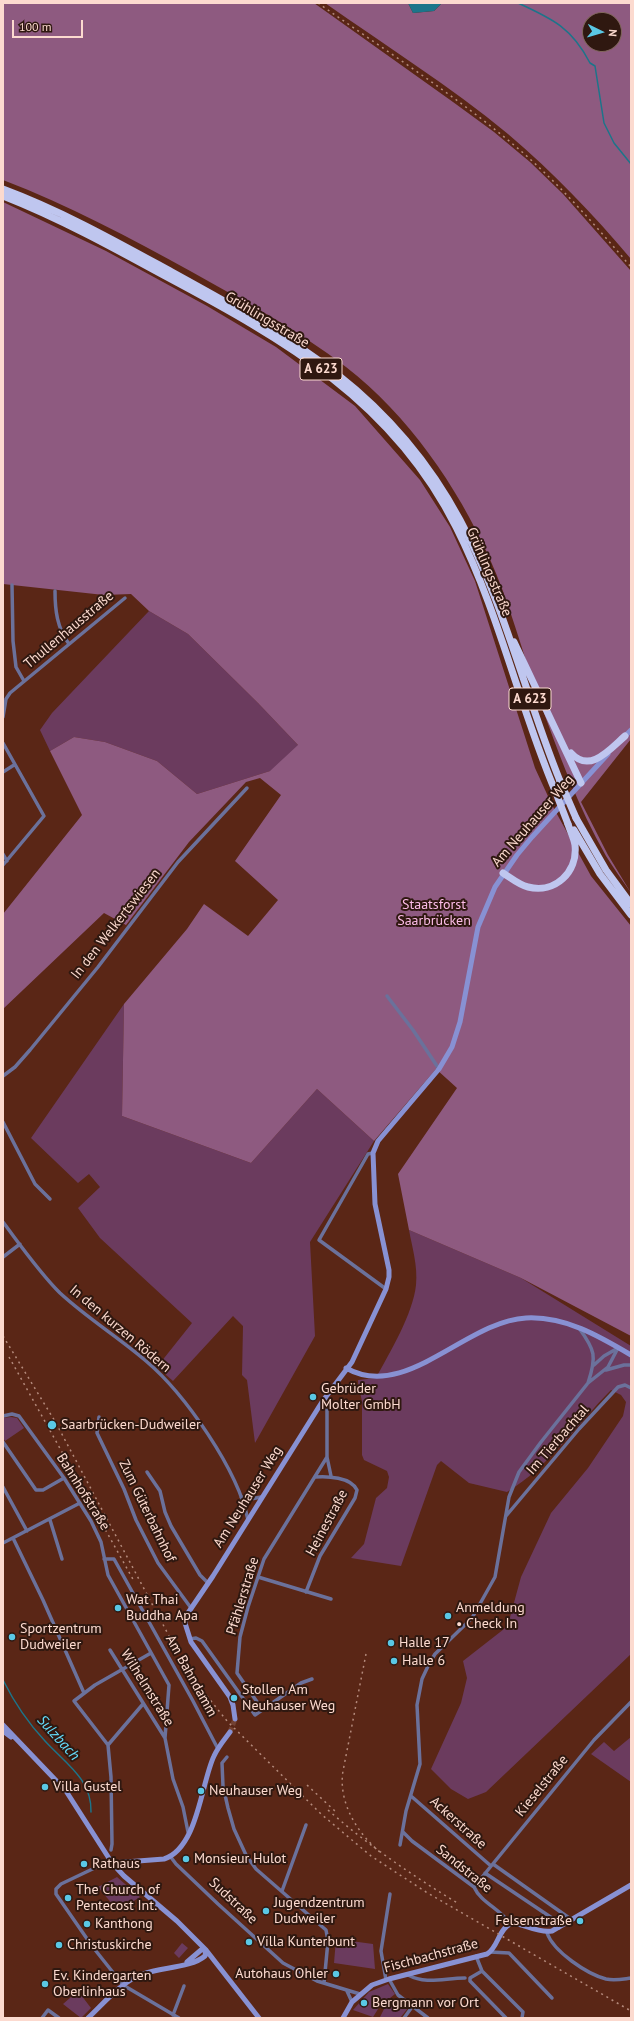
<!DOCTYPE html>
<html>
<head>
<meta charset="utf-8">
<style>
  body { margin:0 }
  #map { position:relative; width:634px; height:2021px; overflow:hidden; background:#5a2616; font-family:"PT Sans",sans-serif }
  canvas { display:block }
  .frame { position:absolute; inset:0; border:4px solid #fcdacf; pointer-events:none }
  .north { position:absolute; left:582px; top:12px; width:40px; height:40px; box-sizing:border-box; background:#2f1810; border:1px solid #81665c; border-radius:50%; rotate:95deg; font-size:11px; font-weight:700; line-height:16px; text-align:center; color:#fcdacf }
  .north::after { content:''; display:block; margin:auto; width:14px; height:18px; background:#5ac8e5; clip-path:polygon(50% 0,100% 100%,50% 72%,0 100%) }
  .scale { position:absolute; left:12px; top:20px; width:71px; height:18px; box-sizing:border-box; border:2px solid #fcdacf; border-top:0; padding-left:5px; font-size:12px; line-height:14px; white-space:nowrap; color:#fcdacf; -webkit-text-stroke:3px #2f1810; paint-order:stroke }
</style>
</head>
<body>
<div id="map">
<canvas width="634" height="2021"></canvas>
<div class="frame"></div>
<div class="north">N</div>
<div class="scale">100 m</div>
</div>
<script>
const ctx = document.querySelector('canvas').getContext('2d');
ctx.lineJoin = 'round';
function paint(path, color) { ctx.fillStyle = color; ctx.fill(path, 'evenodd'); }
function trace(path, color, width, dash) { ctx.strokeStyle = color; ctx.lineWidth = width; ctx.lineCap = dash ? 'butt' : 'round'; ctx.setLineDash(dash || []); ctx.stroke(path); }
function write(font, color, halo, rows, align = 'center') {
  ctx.font = font + ' "PT Sans",sans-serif'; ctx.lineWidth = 4; ctx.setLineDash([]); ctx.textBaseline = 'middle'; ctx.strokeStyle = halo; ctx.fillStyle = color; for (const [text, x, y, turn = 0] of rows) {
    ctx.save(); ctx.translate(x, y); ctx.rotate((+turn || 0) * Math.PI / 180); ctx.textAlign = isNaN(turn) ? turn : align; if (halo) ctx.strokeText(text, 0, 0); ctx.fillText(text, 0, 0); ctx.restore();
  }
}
const green = new Path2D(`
  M149 611 188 634 258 703 298 745 368 833 270 771 197 794 157 761 105 742 74 737 50 751 40 730 52 713Z
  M124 1004 122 1116 251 1163 317 1089 374 1141 310 1242 315 1336 255 1443 247 1380 242 1375 243 1326 233 1316 173 1381 157 1367 192 1323 100 1238 78 1208 100 1187 89 1174 78 1183 31 1138Z
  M409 1230 521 1278 631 1346V1654L486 1792 468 1799 451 1789 431 1769 461 1703 467 1678 463 1661 504 1629 509 1621 521 1577 551 1513 588 1468 623 1416 626 1402 621 1395 611 1390C577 1424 549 1467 507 1492L469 1483 441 1461 437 1465 401 1566 351 1558 364 1544 376 1498 387 1488 389 1477 387 1471 364 1460 362 1455V1402C361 1394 358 1388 358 1380L376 1378C390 1352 413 1314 416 1285 418 1266 412 1247 409 1230Z
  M11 1417 17 1418 24 1428 5 1441 3 1438V1418Z
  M631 1737V1782L591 1754 604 1742 614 1751Z
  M117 1877 140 1897 118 1911 98 1887Z
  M336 1939 373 1944 375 1969 334 1963Z
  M182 1943 188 1948 179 1958 174 1953Z
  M388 1984 395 1994 380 2006 373 2017 353 2010 369 1992Z
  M78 1991 91 2008 81 2018 63 2004Z
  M397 1998 408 2008 400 2018 380 2017 385 2007Z`);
const forest = new Path2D(`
  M3 3H314L453 102 494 132 530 162 563 194 631 271V739L581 802 608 855 631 893C623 881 614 869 606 856 578 807 558 752 539 699 522 652 510 603 489 557 457 486 408 415 346 367 298 330 244 301 192 272 130 238 69 205 3 180Z
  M325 3H408L413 13 434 11 442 3H631V259C593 214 553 172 508 134 450 86 386 46 325 3ZM590 20H614V44H590Z
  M3 202 106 251 207 306 276 347 355 406 420 480 450 527 475 581 535 768 552 805 591 876 631 926V1336L521 1278 409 1230 398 1174 457 1088 436 1069 374 1141 317 1089 251 1163 122 1116 124 1004 187 929 204 904 248 936 278 900 235 861 281 795 260 778 246 782 189 842 126 925 104 913 3 1009V914L82 815 50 751 74 737 105 742 157 761 197 794 270 771 298 745 258 703 188 634 149 611 131 594 104 595 3 584Z`);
const water = new Path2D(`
  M408 3H442L434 11 413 13Z`);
const stream = new Path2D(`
  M518 3C553 19 572 28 590 63L595 66 604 123 614 143 631 164
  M3 1680C14 1702 29 1724 45 1741 65 1763 92 1779 91 1812`);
const secondaryTunnel = new Path2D(`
  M230 1732 235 1719`);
const street = new Path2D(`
  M12 585 13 641 16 667 24 681
  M55 591C55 610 57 628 69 644
  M3 717 6 699 10 693 125 598
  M3 743 44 816 3 865
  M3 772 14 765
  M3 854 7 861
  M387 996 413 1030 439 1069
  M3 1076 15 1067 30 1050 98 967 178 862 247 788
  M3 1122 35 1184 50 1199
  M373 1153 368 1154 319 1240 386 1289
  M3 1222C21 1246 39 1272 60 1293 87 1318 118 1337 146 1361 185 1394 238 1470 248 1520
  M3 1257 20 1244
  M579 1328C595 1350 597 1356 588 1383
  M594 1365 604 1356 618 1348
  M606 1370 624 1365H631
  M327 1395V1457L331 1476
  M3 1416 12 1414 19 1416 64 1478 91 1521 101 1542 108 1575 169 1685 165 1738 173 1779 183 1807 188 1832
  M99 1417 97 1433 124 1489 136 1520 158 1563 191 1608
  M3 1442 36 1490H43L64 1478
  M147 1472 160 1491 165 1512 171 1526 200 1575 208 1583
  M3 1487 27 1531
  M241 1497 251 1499 261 1497
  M506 1516 579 1429 618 1387 625 1385 631 1388
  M50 1520 62 1559
  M13 1538 43 1600 84 1693
  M3 1543 80 1503
  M104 1559H114L193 1701 218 1749
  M258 1577 331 1599
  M306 1592 320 1556 355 1498 357 1490C351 1477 327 1476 315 1477
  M190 1639 196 1638 202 1641 255 1715 301 1683 312 1679
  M110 1650 165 1738
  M262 1709 237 1673 240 1637 248 1607 264 1559 327 1457
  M108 1745 74 1701 95 1685 151 1653
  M227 1757 222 1763 223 1786 228 1808 234 1829 246 1855 256 1869 326 1930 328 1941 324 1983
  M411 1796 491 1866
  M403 1832 412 1841 474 1887C481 1903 501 1909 510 1924
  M400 1845 406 1811 420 1764 417 1705 422 1679 429 1664 435 1654 472 1618 495 1577 509 1497 519 1472 541 1442 588 1383 608 1367 618 1348
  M111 1850 112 1844 111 1777 108 1745 143 1704
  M170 1856 176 1864 218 1904 283 1963 317 1981 360 1994
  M112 1863 103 1864 61 1884 56 1889V1894L92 1946 123 1985 179 2018
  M493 1864 572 1920
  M485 1873 552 1918 559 1928
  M474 1887 594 1740 631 1702
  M282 1891 306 1825
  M547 1933C554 1952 587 1974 606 1979 615 1981 623 1979 631 1978
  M490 1952 509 1953 552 1998
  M476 1956 482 1971 523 2012 522 2018
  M482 1971 470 1978V1981L506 2018
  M408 1975C427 1985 444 1978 465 1978
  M389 1979 398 1995 428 2018
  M386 1980 381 1951 390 1894
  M347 1991 352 2002
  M173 2015 184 1986
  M42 2018 48 2010 59 2018
  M404 2018 412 2007`);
const secondary = new Path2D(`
  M623 738 631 730
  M346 1368C405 1402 466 1321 526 1318 565 1316 599 1336 631 1355
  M235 1719 233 1705 230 1697 191 1642 185 1623 188 1613 213 1576 322 1402 352 1362 386 1289 389 1277V1270L375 1204 373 1153 378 1141 439 1069 452 1047 460 1022 478 927 495 887 517 855 532 837 608 754
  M3 1725 66 1791 112 1863 124 1876 177 1921 206 1950 259 2018
  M3 1731 11 1737
  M112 1863 164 1859C198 1848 201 1783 214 1756 218 1747 224 1740 230 1732
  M187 1962 201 1950H206
  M88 2018C105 2002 121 1982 143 1974 161 1967 191 1968 205 1956L206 1950
  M343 2018 352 2002 372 1985 389 1979 487 1954C498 1948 498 1930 510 1924 518 1920 536 1934 552 1931L631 1885`);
const highway = new Path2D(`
  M3 189C62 211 117 242 172 272 294 339 392 393 460 520 504 602 525 695 560 781
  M3 196C59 218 112 247 165 276 285 340 393 401 456 527 499 612 519 706 556 793
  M514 642 581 783
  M571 753C590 774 610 749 625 736
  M576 818 606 870 631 904
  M574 830 600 874 631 915
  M503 873C511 878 519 885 528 887 555 894 578 872 575 845 574 838 570 831 568 824`);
const rail = new Path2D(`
  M318 3C386 51 458 97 521 151 561 186 596 226 631 267
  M3 1336 56 1423 176 1649 199 1686 227 1721 321 1814 371 1856 426 1892 631 2011
  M9 1357 134 1581
  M366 1654 343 1771C338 1802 357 1833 380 1852
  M307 1785 336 1812
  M328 1810C369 1846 413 1876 459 1904`);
const highwayBridge = new Path2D(`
  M560 781 576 818
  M556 793 568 824`);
const markers = [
  [313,1397,4,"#5ac8e5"],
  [52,1425,5,"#5ac8e5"],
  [118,1608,4,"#5ac8e5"],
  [448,1616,4,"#5ac8e5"],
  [12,1637,4,"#5ac8e5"],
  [391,1643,4,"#5ac8e5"],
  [394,1661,4,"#5ac8e5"],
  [234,1698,4,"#5ac8e5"],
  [45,1787,4,"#5ac8e5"],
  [201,1791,4,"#5ac8e5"],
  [186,1859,4,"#5ac8e5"],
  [84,1864,4,"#5ac8e5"],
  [68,1898,4,"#5ac8e5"],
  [266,1911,4,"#5ac8e5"],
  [580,1921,4,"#5ac8e5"],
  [87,1924,4,"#5ac8e5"],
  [249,1942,4,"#5ac8e5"],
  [59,1945,4,"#5ac8e5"],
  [336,1974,4,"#5ac8e5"],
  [45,1984,4,"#5ac8e5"],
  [364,2003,4,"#5ac8e5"]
];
const shields = [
  [321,369,42],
  [530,699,42]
];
const shieldNames = [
  ["A 623",321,369],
  ["A 623",530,699]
];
const streetNames = [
  ["Grühlingsstraße",267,320,31],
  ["Grühlingsstraße",489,572,67],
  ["Thullenhausstraße",69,630,-40],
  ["Am Neuhauser Weg",533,821,-49],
  ["In den Welkertswiesen",116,924,-52],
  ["In den kurzen Rödern",120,1329,40],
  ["Im Tierbachtal",558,1440,-49],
  ["Bahnhofstraße",83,1492,58],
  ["Am Neuhauser Weg",248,1497,-58],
  ["Zum Güterbahnhof",147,1511,64],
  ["Heinestraße",327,1523,-62],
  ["Pfählerstraße",243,1596,-73],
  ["Am Bahndamm",191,1676,61],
  ["Wilhelmstraße",147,1688,58],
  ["Kieselstraße",542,1786,-51],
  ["Ackerstraße",458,1823,42],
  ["Sandstraße",464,1869,39],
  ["Sudstraße",233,1901,43],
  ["Fischbachstraße",431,1956,-15]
];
const parkNames = [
  ["Staatsforst",434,905],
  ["Saarbrücken",434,921]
];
const poiNames = [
  ["Gebrüder",321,1389],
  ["Molter GmbH",321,1405],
  ["Saarbrücken-Dudweiler",61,1425],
  ["Wat Thai",126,1600],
  ["Buddha Apa",126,1616],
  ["Anmeldung",456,1608],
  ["• Check In",456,1624],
  ["Sportzentrum",20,1629],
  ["Dudweiler",20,1645],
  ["Halle 17",399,1643],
  ["Halle 6",402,1661],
  ["Stollen Am",242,1690],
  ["Neuhauser Weg",242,1706],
  ["Villa Gustel",53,1787],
  ["Neuhauser Weg",209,1791],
  ["Monsieur Hulot",194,1859],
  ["Rathaus",92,1864],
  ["The Church of",76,1890],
  ["Pentecost Int.",76,1906],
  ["Jugendzentrum",274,1903],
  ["Dudweiler",274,1919],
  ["Felsenstraße",572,1921,"right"],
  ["Kanthong",95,1924],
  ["Villa Kunterbunt",257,1942],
  ["Christuskirche",67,1945],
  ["Autohaus Ohler",328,1974,"right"],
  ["Ev. Kindergarten",53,1976],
  ["Oberlinhaus",53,1992],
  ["Bergmann vor Ort",372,2003]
];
const waterNames = [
  ["Sulzbach",58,1738,48]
];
paint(green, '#6b3b5e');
paint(forest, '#8e5a80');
paint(water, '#1c758a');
trace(stream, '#1c758a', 1.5);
trace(secondaryTunnel, '#724132', 5, [5, 2.5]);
trace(street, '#6b719b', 3.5);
trace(secondary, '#8891d3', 5);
trace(highway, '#bfc6ef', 7);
trace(rail, '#b48a7c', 1.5, [2, 4]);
trace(highwayBridge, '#bfc6ef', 7);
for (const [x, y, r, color] of markers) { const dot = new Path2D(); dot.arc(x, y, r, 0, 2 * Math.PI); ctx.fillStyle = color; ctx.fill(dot); trace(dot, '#2f1810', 1.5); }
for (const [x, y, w] of shields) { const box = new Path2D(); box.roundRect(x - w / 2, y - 11, w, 22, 3); ctx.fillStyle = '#2f1810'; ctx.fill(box); trace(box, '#fcdacf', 1); }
write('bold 13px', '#fcdacf', null, shieldNames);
write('14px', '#fcdacf', '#2f1810', streetNames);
write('14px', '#fdbde9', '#2f1810', parkNames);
write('14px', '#fcdacf', '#2f1810', poiNames, 'left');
write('italic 15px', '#63dbfa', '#2f1810', waterNames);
</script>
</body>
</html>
